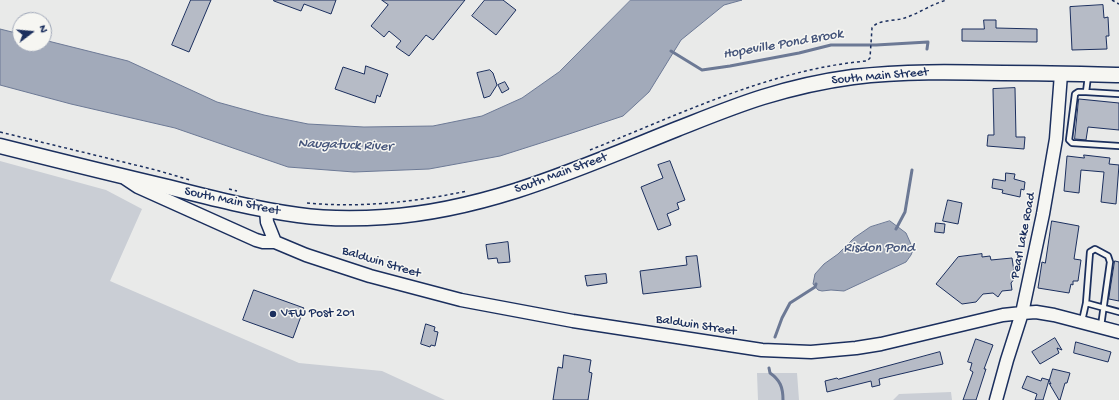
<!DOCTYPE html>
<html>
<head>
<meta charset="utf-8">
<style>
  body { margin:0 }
  #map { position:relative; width:1119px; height:400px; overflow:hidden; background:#e9eae9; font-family:"Gochi Hand",sans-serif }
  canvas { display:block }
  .north { position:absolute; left:12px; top:12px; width:40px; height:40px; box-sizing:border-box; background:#f6f6f2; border:1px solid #9ea6b7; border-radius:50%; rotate:74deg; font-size:11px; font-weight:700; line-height:16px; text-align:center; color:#1b2f5e }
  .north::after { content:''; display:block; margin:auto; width:14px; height:18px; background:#1b2f5e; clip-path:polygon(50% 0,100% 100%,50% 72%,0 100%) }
</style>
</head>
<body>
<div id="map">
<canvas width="1119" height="400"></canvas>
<div class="north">N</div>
</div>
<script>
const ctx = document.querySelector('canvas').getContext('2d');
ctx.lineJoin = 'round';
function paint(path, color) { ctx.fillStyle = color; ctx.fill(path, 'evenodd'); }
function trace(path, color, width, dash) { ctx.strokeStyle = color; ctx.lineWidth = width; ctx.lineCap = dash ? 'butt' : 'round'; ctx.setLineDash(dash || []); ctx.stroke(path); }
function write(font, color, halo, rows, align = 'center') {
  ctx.font = font + ' "Gochi Hand",sans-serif'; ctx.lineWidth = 3; ctx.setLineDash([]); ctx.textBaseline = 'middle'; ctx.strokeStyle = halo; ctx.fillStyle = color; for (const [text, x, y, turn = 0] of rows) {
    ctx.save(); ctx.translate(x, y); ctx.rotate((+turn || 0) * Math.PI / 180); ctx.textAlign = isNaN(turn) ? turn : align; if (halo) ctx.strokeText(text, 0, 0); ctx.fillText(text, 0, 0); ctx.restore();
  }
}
const green = new Path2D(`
  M0 161 106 190 142 209 110 281 299 363 382 371 445 400H0Z
  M757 373H797L799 400H758Z
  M951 392 952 400H893L899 394Z`);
const water = new Path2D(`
  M631 0H742L724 5 681 40 649 92 623 116 569 134 500 156 429 169 354 172 288 167 175 128 71 104 0 85V29L20 34V44H44V40L128 61 217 102 264 115 308 124 364 127 433 126 482 116 522 98 559 72Z
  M890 221 906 233 910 242 913 250 911 255 906 262 844 291 831 290 822 291 818 290 813 284 815 274 824 264 838 254 854 238 870 227Z`);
const stream = new Path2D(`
  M671 51 702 70 730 66 799 53 831 45H876L928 42 927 49
  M896 229 905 212 912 170
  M775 337 782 318 790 303 815 287 816 284
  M769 368 770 373C780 380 783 387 783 400`);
const building = new Path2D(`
  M191 0H211L189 52 172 45Z
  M274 0H336L331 14 304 4 301 11 274 1Z
  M382 0H465L433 40 426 35 409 56 396 47 401 41 389 31 384 37 371 26 388 5Z
  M485 0H503L516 10 496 35 472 16Z
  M1103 5 1104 18 1108 17 1109 36H1106L1107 49 1072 50 1070 7Z
  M984 20H996V28L1037 29V42L962 41V29H984Z
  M366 66 388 74 380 97 377 95 375 103 335 89 343 67 364 74Z
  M490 70 493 73 497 85 490 96 484 98 477 73Z
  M505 82 509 89 502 93 498 85Z
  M1015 88 1016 137H1025L1024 149 987 146 988 135H994L993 89Z
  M1079 99 1119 103V130L1088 127 1086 140 1075 139Z
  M1084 155 1110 158 1109 164 1119 165 1116 204 1101 202 1104 172 1081 170 1079 193 1064 191 1067 156 1084 158Z
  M670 161 685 200 677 203 679 209 667 214 671 225 658 230 641 187 663 178 658 165Z
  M1006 173 1015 174 1014 179 1025 182 1024 190 1021 189 1020 197 1002 193 1003 190 992 188 993 179 1005 181Z
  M948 200 962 203 958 224 943 221Z
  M1052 221 1079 226 1074 259 1081 260 1078 281H1073V285L1071 284 1069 293 1038 288 1042 262 1045 263Z
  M936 223 945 224 944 233 935 232Z
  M508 242 510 262 498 263 497 258 488 259 486 245Z
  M982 254V257L990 256 991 260 1012 258 1015 278 1011 283 1012 290 1002 291 998 297 993 293 983 294 976 302 962 304 936 284 958 257Z
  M697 256 701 287 643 294 640 271 687 265 686 257Z
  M1115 261 1119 262V301L1109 299Z
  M606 274 607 283 587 286 585 276Z
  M254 290 304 308 293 338 243 320Z
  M426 324 435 327 434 331 438 332 435 346 431 345 430 347 421 344Z
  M1055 338 1062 350 1057 348 1059 353 1040 364 1032 352Z
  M976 339 993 345 984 369H986L976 400H963L973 372 970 370 972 363 968 362Z
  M1076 342 1111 352 1108 362 1074 353Z
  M940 352 943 364 879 379 880 385 872 387 871 381 827 392 825 381 837 378 838 379Z
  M564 355 591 360 589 372 592 373 588 400H553L558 367 562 368Z
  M1053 369 1070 373 1067 383H1065L1060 400H1059L1049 383 1051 384 1049 380 1043 400H1035L1037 394 1022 388 1027 376 1041 381 1042 378 1049 380Z`);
const path = new Path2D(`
  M1112 0 1119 4
  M0 132 156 170 190 180
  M590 150C678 115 772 69 867 61L870 58 872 28C877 20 892 21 901 19 917 15 931 4 947 0
  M229 189 237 191
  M307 203C360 208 415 202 467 191`);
const service = new Path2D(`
  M1088 76 1086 92 1119 94
  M1086 92H1078L1075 94 1069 140 1072 143 1119 146
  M1086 303 1119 312
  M1082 321 1086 303 1090 252 1095 249 1108 256 1110 262 1101 326`);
const secondary = new Path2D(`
  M126 179 138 187 256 240 263 242H275L306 255 370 276 461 300 573 321 762 350 811 352 856 348 881 344 1003 315 1022 313 1036 312 1054 315 1119 332
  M266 210 267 222 275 242
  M996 400 1007 360 1022 313 1043 214 1056 139 1061 74`);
const primary = new Path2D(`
  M0 146C56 160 112 174 168 187 211 198 254 209 298 215 327 219 356 219 385 217 489 210 582 167 677 129 705 118 734 106 763 97 792 88 823 81 853 77 903 71 954 72 1003 73 1042 73 1080 74 1119 75`);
const markers = [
  [273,314,4,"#1b2f5e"]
];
const streetNames = [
  ["South Main Street",880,77,-5],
  ["South Main Street",561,174,-20],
  ["South Main Street",232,202,12],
  ["Pearl Lake Road",1024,236,-79],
  ["Baldwin Street",381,263,17],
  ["Baldwin Street",696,326,9]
];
const poiNames = [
  ["VFW Post 201",281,314]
];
const waterNames = [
  ["Hopeville Pond Brook",783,45,-10],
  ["Naugatuck River",345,146,2],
  ["Risdon Pond",879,249]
];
paint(green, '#caced5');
paint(water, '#a2aaba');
trace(water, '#6c7995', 1);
trace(stream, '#6c7995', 3);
paint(building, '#b6bbc6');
trace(building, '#1b2f5e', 1);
trace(service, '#1b2f5e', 8);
trace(secondary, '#1b2f5e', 15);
trace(primary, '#1b2f5e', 17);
trace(path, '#1b2f5e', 1.5, [3, 3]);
trace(service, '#f6f6f2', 4.5);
trace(secondary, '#f6f6f2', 12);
trace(primary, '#f6f6f2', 14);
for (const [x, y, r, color] of markers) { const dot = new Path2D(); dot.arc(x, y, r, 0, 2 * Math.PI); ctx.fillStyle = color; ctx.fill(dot); trace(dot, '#f6f6f2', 1.5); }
write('13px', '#1b2f5e', '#f6f6f2', streetNames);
write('13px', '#1b2f5e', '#f6f6f2', poiNames, 'left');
write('italic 14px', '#44547a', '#f6f6f2', waterNames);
</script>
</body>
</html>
